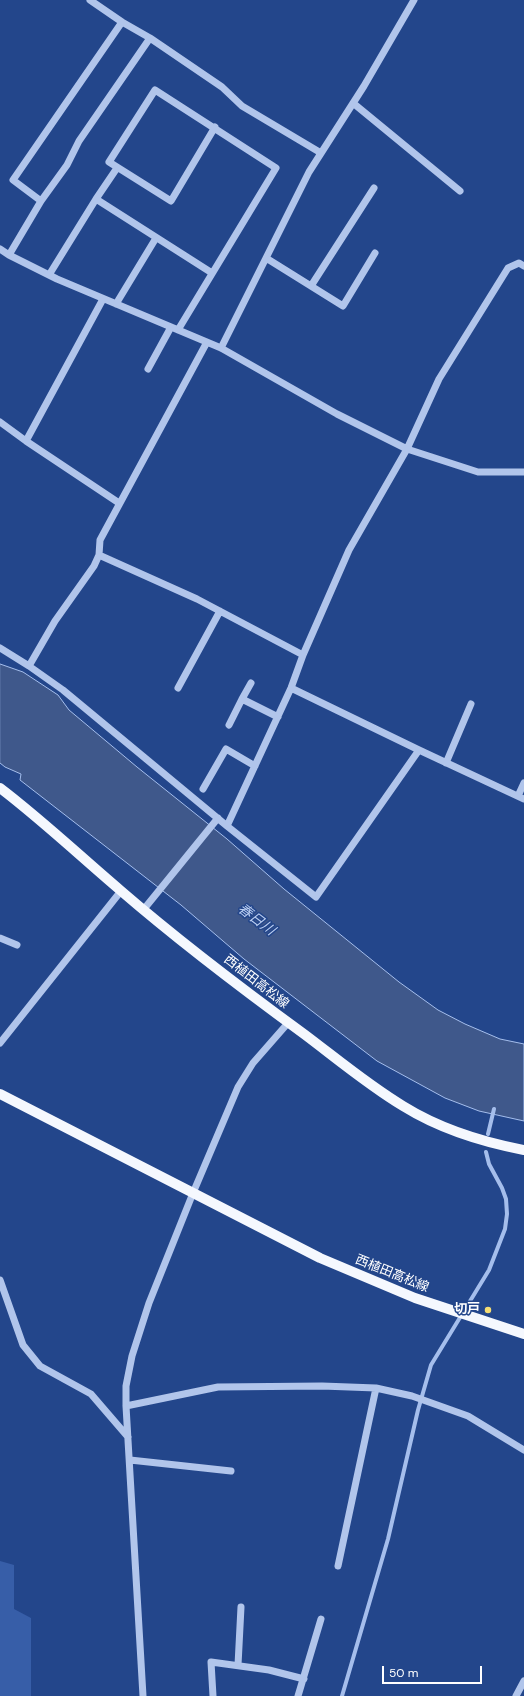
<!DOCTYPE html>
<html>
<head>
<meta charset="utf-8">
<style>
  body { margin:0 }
  #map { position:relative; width:524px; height:1696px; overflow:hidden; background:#23468b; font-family:"DM Sans",sans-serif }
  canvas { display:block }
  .scale { position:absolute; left:382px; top:1666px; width:100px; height:18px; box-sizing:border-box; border:2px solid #fff; border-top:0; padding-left:5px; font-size:12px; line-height:14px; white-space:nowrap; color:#fff; -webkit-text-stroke:3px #23468b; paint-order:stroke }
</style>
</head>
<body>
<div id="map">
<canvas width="524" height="1696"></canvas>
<div class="scale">50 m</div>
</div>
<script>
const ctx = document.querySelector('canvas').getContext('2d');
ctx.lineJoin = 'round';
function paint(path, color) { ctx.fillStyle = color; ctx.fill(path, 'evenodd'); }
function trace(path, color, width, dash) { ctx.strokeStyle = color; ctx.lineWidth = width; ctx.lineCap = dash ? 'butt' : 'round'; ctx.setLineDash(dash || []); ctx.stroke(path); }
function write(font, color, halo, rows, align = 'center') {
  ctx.font = font + ' "DM Sans","Noto Sans JP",sans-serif'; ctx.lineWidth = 3; ctx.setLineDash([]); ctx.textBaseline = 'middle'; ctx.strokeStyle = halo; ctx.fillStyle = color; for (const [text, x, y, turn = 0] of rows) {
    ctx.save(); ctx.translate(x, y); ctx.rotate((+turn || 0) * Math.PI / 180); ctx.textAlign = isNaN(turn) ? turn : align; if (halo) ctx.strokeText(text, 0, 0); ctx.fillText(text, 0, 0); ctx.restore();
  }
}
const green = new Path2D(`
  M0 1561 14 1565V1609L31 1618V1696H0Z`);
const water = new Path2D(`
  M0 664 23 672 58 695 69 710 137 767 227 839 284 889 399 982 438 1010 465 1024 500 1039 524 1044V1121L479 1111 445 1098 377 1061 244 959 181 905 20 780 21 774 5 767 0 763Z`);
const stream = new Path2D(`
  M488 1134 494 1109
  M342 1696 388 1539 418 1410 431 1365 489 1270 505 1229 507 1214 506 1199 502 1188 489 1164 486 1152`);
const minor = new Path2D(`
  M150 38 222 87 242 106 321 153
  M353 103 460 191
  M117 168 96 199 212 273
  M41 201 13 180 122 22
  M0 249 9 255 57 279 221 348 337 414 407 449 478 472H524
  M9 255 41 201 67 165 79 141 150 38 122 22 90 0
  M266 258 343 306 375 253
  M49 275 96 199
  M311 286 374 188
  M116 304 156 238
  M178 330 276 168 155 90 109 162 171 201 215 127
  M221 348 309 172 364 86 414 0
  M148 369 171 327
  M0 422 26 441 119 503
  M26 441 103 299
  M99 555 197 599 303 655
  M0 648 29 666 63 690 227 826 291 688 303 655 349 550 407 449 439 379 508 268 519 263 524 266
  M29 666 55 621 94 566 99 555 100 540 207 342
  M178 688 220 611
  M291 688 419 750 524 799
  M242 699 251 683
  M229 725 242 699 278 717
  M446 763 471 704
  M203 789 226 749 255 766
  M518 796 524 783
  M227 826 316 897 419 750
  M144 909 218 818
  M0 938 17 945
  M0 1043 121 891
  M0 1280 23 1345 40 1366 91 1394 128 1437
  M126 1406 218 1387 322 1386 376 1388 412 1396 468 1416 524 1450
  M130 1460 231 1471
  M338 1566 376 1388
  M238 1665 241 1607
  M143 1696 126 1406V1386L132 1356 149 1303 193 1193 238 1087 253 1063 288 1023
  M213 1696 211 1662 269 1670 304 1679
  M298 1696 321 1619
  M516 1696 524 1681`);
const major = new Path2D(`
  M0 788C42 820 80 856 120 890 179 941 241 988 304 1034 336 1058 368 1085 403 1106 440 1129 482 1142 524 1150
  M0 1094 320 1258 415 1298 524 1334`);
const markers = [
  [488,1310,4,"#f6dd73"]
];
const streetNames = [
  ["西植田高松線",256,982,38],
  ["西植田高松線",392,1274,22]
];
const poiNames = [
  ["切戸",480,1310]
];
const waterNames = [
  ["春日川",256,920,37]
];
paint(green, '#375ea8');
paint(water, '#3f588b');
trace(water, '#a5beec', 1);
trace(stream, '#a5beec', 4);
trace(minor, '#b1c5eb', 7);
trace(major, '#f5f8fe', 10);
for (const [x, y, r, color] of markers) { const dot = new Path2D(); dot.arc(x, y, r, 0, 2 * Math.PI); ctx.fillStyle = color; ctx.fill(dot); trace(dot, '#23468b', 1.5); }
write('13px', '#fff', '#23468b', streetNames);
write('bold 13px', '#fff', '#23468b', poiNames, 'right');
write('italic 14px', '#bccff2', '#23468b', waterNames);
</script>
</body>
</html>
